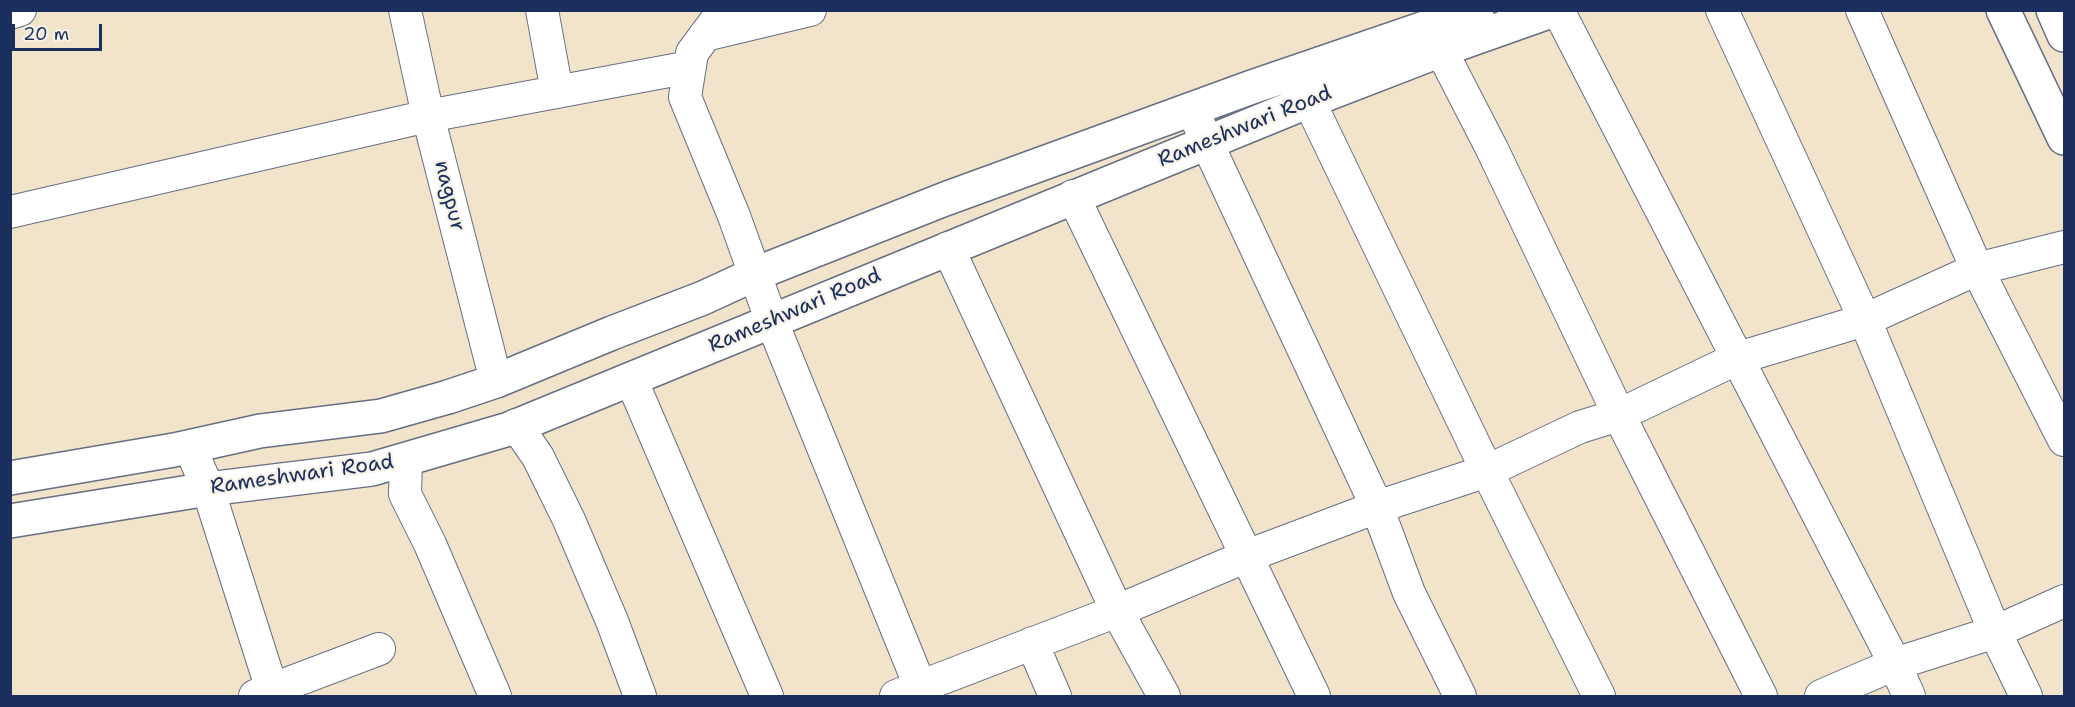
<!DOCTYPE html>
<html>
<head>
<meta charset="utf-8">
<style>
  body { margin:0 }
  #map { position:relative; width:2075px; height:707px; overflow:hidden; background:#f2e4ca; font-family:"Shantell Sans",sans-serif }
  canvas { display:block }
  .frame { position:absolute; inset:0; border:12px solid #1b2f5e; pointer-events:none }
  .scale { position:absolute; left:12px; top:24px; width:90px; height:27px; box-sizing:border-box; border:3px solid #1b2f5e; border-top:0; padding-left:8px; font-size:18px; line-height:21px; white-space:nowrap; color:#1b2f5e; -webkit-text-stroke:4px #f7f3e8; paint-order:stroke }
</style>
</head>
<body>
<div id="map">
<canvas width="2075" height="707"></canvas>
<div class="frame"></div>
<div class="scale">20 m</div>
</div>
<script>
const ctx = document.querySelector('canvas').getContext('2d');
ctx.lineJoin = 'round';
function trace(path, color, width, dash) { ctx.strokeStyle = color; ctx.lineWidth = width; ctx.lineCap = dash ? 'butt' : 'round'; ctx.setLineDash(dash || []); ctx.stroke(path); }
function write(font, color, halo, rows, align = 'center') {
  ctx.font = font + ' "Shantell Sans",sans-serif'; ctx.lineWidth = 4.5; ctx.setLineDash([]); ctx.textBaseline = 'middle'; ctx.strokeStyle = halo; ctx.fillStyle = color; for (const [text, x, y, turn = 0] of rows) {
    ctx.save(); ctx.translate(x, y); ctx.rotate((+turn || 0) * Math.PI / 180); ctx.textAlign = isNaN(turn) ? turn : align; if (halo) ctx.strokeText(text, 0, 0); ctx.fillText(text, 0, 0); ctx.restore();
  }
}
const minor = new Path2D(`
  M405 10 428 116 496 381
  M542 10 557 92
  M720 10 721 14 692 53 685 97 734 216 772 322 924 696
  M1558 10 1895 664 1909 696
  M1722 10 1865 320 1995 632 2026 696
  M1862 10 1977 269 2064 247
  M10 13 20 10
  M705 35 810 10
  M1441 50 1492 149 1619 415 1738 358 1865 320 1977 269 2064 440
  M1309 101 1487 471 1599 696
  M1193 110 1207 143 1377 507 1409 593 1460 696
  M1073 196 1314 696
  M10 212 428 116 690 67
  M948 248 1117 611 1164 696
  M631 379 767 696
  M516 425 538 457 569 520 612 621 640 696
  M190 447 208 489 274 696
  M406 460 405 494 430 544 495 696
  M1032 643 1055 696
  M255 696 379 649
  M896 696 1117 611 1247 556 1377 507 1487 471 1580 427 1619 415 1761 696
  M1821 696 1895 664 1995 632 2064 601`);
const secondary = new Path2D(`
  M10 478 174 450 260 431 381 416 448 397 496 381 612 333 703 298 755 274 945 199 1252 87 1477 10
  M10 521 208 489 372 469 509 429 1309 101 1441 50 1554 10`);
const trunk = new Path2D(`
  M2003 10 2064 138
  M2053 10 2064 35`);
const streetNames = [
  ["Rameshwari Road",1245,127,-22],
  ["nagpur",449,196,76],
  ["Rameshwari Road",795,311,-23],
  ["Rameshwari Road",302,475,-8]
];
trace(minor, '#666e84', 34);
trace(secondary, '#666e84', 36);
trace(trunk, '#666e84', 36);
trace(minor, '#fff', 32);
trace(secondary, '#fff', 33);
trace(trunk, '#fff', 33);
write('21px', '#1b2f5e', '#f7f3e8', streetNames);
</script>
</body>
</html>
